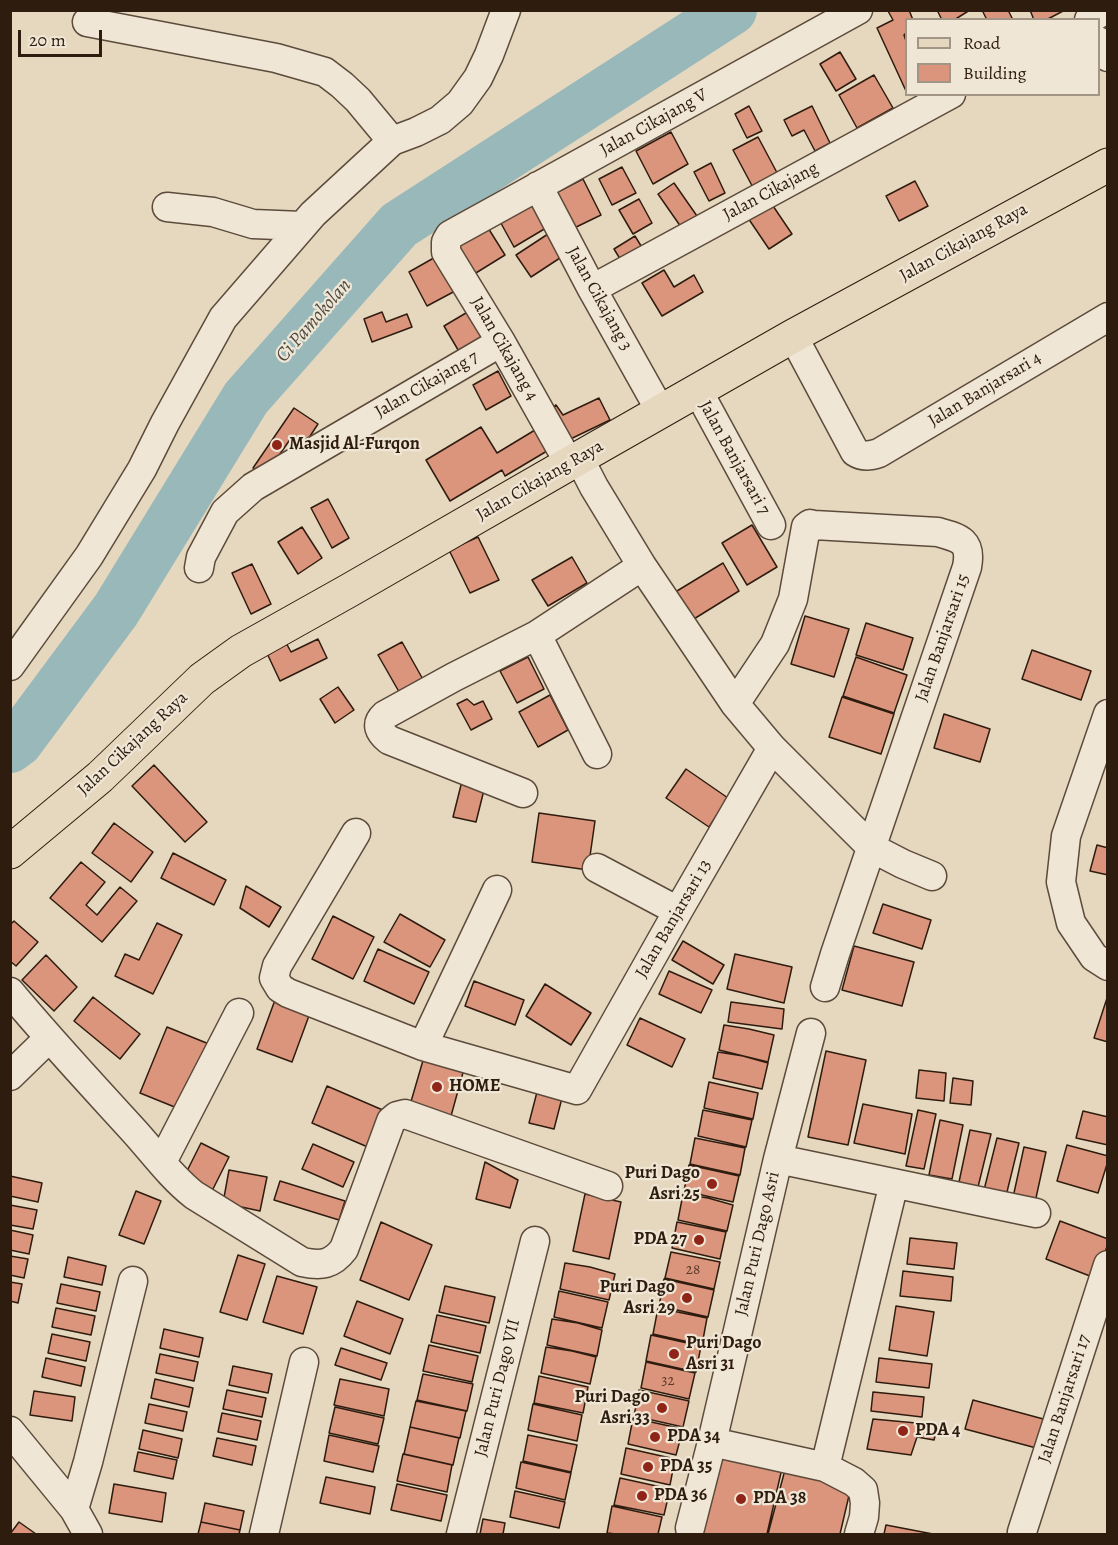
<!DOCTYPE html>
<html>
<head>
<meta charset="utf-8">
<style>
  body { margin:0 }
  #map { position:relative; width:1118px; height:1545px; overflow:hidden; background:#e6d8bf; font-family:Alegreya,serif }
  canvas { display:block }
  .frame { position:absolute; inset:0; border:12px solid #2e1c0f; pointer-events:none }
  .legend { position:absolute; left:905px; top:18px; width:195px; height:78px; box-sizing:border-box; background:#efe6d5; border:2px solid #a29586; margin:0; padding:8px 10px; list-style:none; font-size:18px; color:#2e1c0f }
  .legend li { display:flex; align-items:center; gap:12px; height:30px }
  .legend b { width:30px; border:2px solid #a29586 }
  .scale { position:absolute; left:18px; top:30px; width:84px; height:27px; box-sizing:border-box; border:3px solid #2e1c0f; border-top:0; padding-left:8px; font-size:18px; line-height:21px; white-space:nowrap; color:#2e1c0f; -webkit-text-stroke:4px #efe6d5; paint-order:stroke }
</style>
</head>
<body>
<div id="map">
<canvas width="1118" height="1545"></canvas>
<div class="frame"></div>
<ul class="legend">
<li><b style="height:8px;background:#e6d8bf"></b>Road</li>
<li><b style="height:16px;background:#dc957d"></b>Building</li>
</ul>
<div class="scale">20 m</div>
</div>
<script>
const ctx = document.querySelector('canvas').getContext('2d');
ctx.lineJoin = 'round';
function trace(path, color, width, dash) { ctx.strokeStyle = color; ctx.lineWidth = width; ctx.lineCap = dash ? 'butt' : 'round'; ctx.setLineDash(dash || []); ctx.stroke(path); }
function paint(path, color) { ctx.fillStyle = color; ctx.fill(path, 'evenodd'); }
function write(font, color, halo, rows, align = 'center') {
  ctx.font = font + ' Alegreya,serif'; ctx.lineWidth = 4.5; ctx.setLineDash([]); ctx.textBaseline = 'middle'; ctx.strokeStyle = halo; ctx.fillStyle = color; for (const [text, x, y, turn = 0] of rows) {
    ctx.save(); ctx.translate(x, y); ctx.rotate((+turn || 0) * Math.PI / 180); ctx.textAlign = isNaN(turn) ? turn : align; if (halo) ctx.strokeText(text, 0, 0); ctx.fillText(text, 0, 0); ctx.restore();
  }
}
const river = new Path2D(`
  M10 748 18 742 116 610 246 398 399 225 732 10`);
const building = new Path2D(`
  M909 10 913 20H906V33L904 35 906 41V91L877 28 893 20 888 11Z
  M937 10H970L954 20H942Z
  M982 10H1008L1013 20H987Z
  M1030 10H1065L1046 20H1034Z
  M840 52 856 79 836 91 820 64Z
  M874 75 893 108 857 128 839 95Z
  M749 106 762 131 747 138 735 114Z
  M812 106 830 143 815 151 804 130 792 136 784 120Z
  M671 132 688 164 653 184 636 151Z
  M758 137 782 182 757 195 733 150Z
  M711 163 725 193 709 201 694 172Z
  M622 167 636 193 612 205 599 179Z
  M583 179 601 215 568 231 550 196Z
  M915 181 928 206 899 221 886 196Z
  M674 183 697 216 681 227 658 194Z
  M529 198 546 228 514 247 497 216Z
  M639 199 652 223 633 234 619 210Z
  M769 200 792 234 769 249 746 215Z
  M485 223 505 255 471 276 451 244Z
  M548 234 563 256 531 277 516 255Z
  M635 236 646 254 625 267 614 249Z
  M439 255 457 290 427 306 409 272Z
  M664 270 674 287 694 275 703 292 662 316 642 283Z
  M471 310 491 344 464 360 444 326Z
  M382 312 386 322 407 314 412 327 372 342 364 319Z
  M498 371 511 396 486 410 473 385Z
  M599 398 610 420 560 444 543 413 556 405 563 415Z
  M294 408 318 424 301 450 289 441 264 477 253 468Z
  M481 427 497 453 535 430 547 451 505 476 502 470 450 501 426 460Z
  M328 499 349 538 332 548 311 508Z
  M752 525 777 567 747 585 722 543Z
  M302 527 322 558 298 574 278 542Z
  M478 537 499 580 470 593 449 550Z
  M572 557 587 583 548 606 532 580Z
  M723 563 739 591 689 622 672 594Z
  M252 564 271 604 251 614 232 573Z
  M805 616 849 629 834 677 791 664Z
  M866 623 913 638 903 670 856 655Z
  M284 639 291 652 318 639 327 658 280 681 265 649Z
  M402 642 425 683 402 697 378 655Z
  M1032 650 1091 671 1081 700 1022 679Z
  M528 657 544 689 517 703 500 671Z
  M856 657 907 675 894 713 843 696Z
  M338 687 354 710 335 723 320 699Z
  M550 695 568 730 538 747 519 712Z
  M842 697 894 714 881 754 829 737Z
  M467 699 474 705 483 701 492 719 471 730 457 704Z
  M944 714 990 729 980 762 934 748Z
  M154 765 207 822 185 842 132 786Z
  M686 769 728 798 709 827 666 798Z
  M462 781 485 786 476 822 453 817Z
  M539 813 595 821 588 870 532 862Z
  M114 823 153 852 131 882 92 853Z
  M1097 845 1108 848V875L1090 871Z
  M173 853 226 880 214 905 161 878Z
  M81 862 105 882 86 905 97 915 120 887 137 901 102 942 50 898Z
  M246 886 281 907 269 927 240 908Z
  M883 904 931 920 922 949 873 933Z
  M400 914 445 940 430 967 384 942Z
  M333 916 374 937 353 979 312 959Z
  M14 921 38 942 16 966 10 961V925Z
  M157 923 182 935 153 994 115 976 125 954 139 960Z
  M683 941 724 965 713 984 672 960Z
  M854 946 914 962 902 1006 842 990Z
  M378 949 429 972 414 1004 364 981Z
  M735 954 792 967 784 1003 727 989Z
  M46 955 77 987 54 1011 22 980Z
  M669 971 712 990 701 1013 659 994Z
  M474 981 524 1000 515 1025 465 1006Z
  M545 984 591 1013 571 1045 526 1016Z
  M1108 995V1042L1094 1038Z
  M93 997 140 1034 120 1059 74 1021Z
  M275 1000 310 1013 292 1062 257 1049Z
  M731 1002 784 1009 782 1029 728 1022Z
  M640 1018 685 1039 672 1067 627 1045Z
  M724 1025 749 1029 774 1035 768 1062 719 1050Z
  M167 1027 209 1044 182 1110 140 1093Z
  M826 1051 866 1060 848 1145 808 1137Z
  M718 1052 743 1056 768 1063 762 1089 713 1078Z
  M424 1057 464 1069 451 1116 410 1105Z
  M919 1070 946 1073 944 1101 916 1098Z
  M953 1078 973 1081 971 1105 950 1103Z
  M709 1082 758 1093 753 1119 704 1108Z
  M327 1086 385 1111 370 1148 312 1123Z
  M537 1092 562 1098 554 1129 529 1123Z
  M863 1104 912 1114 905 1154 854 1143Z
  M703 1110 752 1120 746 1147 698 1136Z
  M918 1110 936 1114 924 1169 906 1166Z
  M1083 1111 1108 1117V1145L1076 1138Z
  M940 1120 963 1125 952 1179 929 1175Z
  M970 1130 991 1134 978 1187 959 1182Z
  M695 1138 745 1148 740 1175 690 1164Z
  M997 1138 1019 1143 1006 1196 984 1190Z
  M201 1143 229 1157 211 1193 183 1179Z
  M313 1144 354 1162 343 1187 302 1169Z
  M1067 1145 1108 1156V1161L1098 1193 1057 1181Z
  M1024 1147 1046 1152 1034 1207 1012 1202Z
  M485 1162 518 1180 510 1208 476 1199Z
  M689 1165 739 1176 733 1202 684 1191Z
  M229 1170 267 1177 260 1211 223 1203Z
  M10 1176 42 1183 38 1202 10 1196Z
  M280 1181 345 1201 339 1220 274 1200Z
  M136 1191 161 1201 144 1244 119 1235Z
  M585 1194 621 1202 609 1259 573 1251Z
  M683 1194 708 1198 733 1205 727 1231 678 1220Z
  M10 1205 37 1210 33 1229 10 1225Z
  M1060 1221 1108 1239V1244L1095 1278 1046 1259Z
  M381 1222 432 1245 409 1300 360 1280Z
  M677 1222 726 1232 720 1259 672 1248Z
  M10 1230 33 1235 29 1254 10 1250Z
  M910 1238 957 1243 954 1269 907 1264Z
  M671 1252 720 1262 714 1289 665 1278Z
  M238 1255 265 1264 247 1320 220 1312Z
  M10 1256 28 1259 24 1278 10 1275Z
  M68 1257 106 1266 102 1285 64 1277Z
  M565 1263 590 1267 615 1274 609 1300 560 1289Z
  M903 1271 953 1277 951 1301 900 1296Z
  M277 1276 317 1287 303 1334 263 1322Z
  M664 1279 714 1290 708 1317 659 1306Z
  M10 1282 22 1284 18 1303 10 1301Z
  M61 1284 100 1292 96 1311 57 1303Z
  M445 1286 495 1297 489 1323 439 1312Z
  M559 1291 608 1302 602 1328 554 1317Z
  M357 1301 403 1319 390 1354 344 1336Z
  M896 1306 934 1312 927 1356 889 1350Z
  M56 1308 95 1316 91 1335 52 1327Z
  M658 1308 707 1318 702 1345 653 1334Z
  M437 1315 486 1326 480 1353 431 1342Z
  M552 1319 578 1323 602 1330 597 1356 547 1345Z
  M164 1329 203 1338 199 1357 160 1348Z
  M52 1334 90 1342 86 1361 48 1353Z
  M651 1335 701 1346 696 1372 646 1361Z
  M429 1345 478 1356 472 1382 423 1371Z
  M546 1347 572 1351 596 1357 590 1384 541 1373Z
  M341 1348 387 1363 381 1380 335 1365Z
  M160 1354 198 1362 194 1381 156 1373Z
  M46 1358 85 1367 81 1386 42 1377Z
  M879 1358 932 1364 929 1388 876 1382Z
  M646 1362 695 1373 689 1399 641 1388Z
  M233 1366 272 1374 268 1393 229 1385Z
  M423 1374 473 1384 467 1411 417 1400Z
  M539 1376 588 1387 583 1413 534 1403Z
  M155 1379 193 1388 189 1407 151 1398Z
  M340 1379 389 1389 384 1416 334 1405Z
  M227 1390 266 1398 262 1417 223 1409Z
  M639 1390 689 1401 683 1427 634 1416Z
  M34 1391 75 1397 72 1421 30 1415Z
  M873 1392 924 1397 922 1417 871 1411Z
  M973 1400 1047 1420 1040 1449 965 1429Z
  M416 1401 466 1411 460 1438 410 1427Z
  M149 1404 187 1412 183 1431 145 1423Z
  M533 1404 582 1415 577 1441 528 1430Z
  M335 1407 384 1418 378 1444 329 1433Z
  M222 1413 261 1421 257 1440 218 1432Z
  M633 1418 683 1429 676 1455 628 1444Z
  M873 1419 938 1425 934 1440 917 1437 911 1455 867 1449Z
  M410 1427 459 1438 453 1465 404 1454Z
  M143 1430 182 1439 178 1458 139 1449Z
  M329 1435 379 1446 373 1472 324 1461Z
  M528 1435 577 1445 571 1472 523 1461Z
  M217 1438 256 1446 252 1465 213 1456Z
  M626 1448 675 1459 670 1485 621 1474Z
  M719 1450 783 1464 767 1534H699Z
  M138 1452 177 1460 173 1479 134 1471Z
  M403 1454 452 1465 447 1492 397 1481Z
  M521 1462 571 1473 565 1500 516 1488Z
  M786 1466 851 1487 840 1534H768Z
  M326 1477 375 1487 370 1514 320 1503Z
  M620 1478 670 1489 664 1515 614 1505Z
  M114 1484 166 1493 162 1522 109 1513Z
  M397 1484 447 1495 441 1521 391 1510Z
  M515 1491 565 1502 559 1528 510 1517Z
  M205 1503 244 1511 240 1530 201 1522Z
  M612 1506 662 1517 658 1534H616L607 1533Z
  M483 1519 505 1523 503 1534H480Z
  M19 1522 36 1534H10Z
  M201 1522 240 1530 239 1534H198Z
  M886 1525 933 1534H884Z`);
const minor = new Path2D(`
  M1089 20 1104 10
  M87 22 276 58 325 72 342 85 358 100 392 141
  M1098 41 1108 57
  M538 186 592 289 661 412
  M167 207 213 212 253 224 302 226
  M592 289 951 94
  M793 336 855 452C863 457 870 456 879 453L1108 317
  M698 391 771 525
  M579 458 594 487 642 566 735 704 772 748 872 848 903 864 932 876
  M569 463 501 342 446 252V242L450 235 858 10
  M199 568 201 557 225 512 253 487 501 342
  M537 635 597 754
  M10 666 89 556 142 469 165 423 223 318 313 214 392 141 416 132 440 120 460 103 478 78 489 55 506 10
  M735 704 775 644 793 599 806 527 810 524 814 525 938 532C960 538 972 541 967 567L835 954 825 987
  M1108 714 1066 836 1061 882 1071 923 1094 957 1108 966
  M523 793 389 740C379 732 375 724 385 715L454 677 537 635 642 566
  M356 833 277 966 274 978 280 988 288 993 423 1046 577 1090 678 911 772 748
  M597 868 678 911
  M10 992C50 1040 92 1085 134 1131 153 1152 171 1177 194 1195L302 1262C321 1266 332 1265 344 1249L391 1121 397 1116 405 1114 608 1186
  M423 1046 497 890
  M10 1076 49 1038
  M778 1159 1036 1213
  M162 1162 239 1013
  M10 1431 74 1509 88 1534
  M712 1442 825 1467 854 1482 863 1490 865 1503 864 1517 859 1534
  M825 1467 894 1183
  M74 1509 88 1462 133 1281
  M690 1528 712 1442 778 1159 811 1033
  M1022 1532 1108 1265
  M264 1534 304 1362
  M461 1534 535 1241`);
const major = new Path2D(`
  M10 852 100 777 202 679 241 651 348 591 579 458 793 336 1108 165`);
const markers = [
  [277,445,6,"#8f2418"],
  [437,1087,6,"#8f2418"],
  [712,1184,6,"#8f2418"],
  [699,1240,6,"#8f2418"],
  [687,1298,6,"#8f2418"],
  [674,1354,6,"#8f2418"],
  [662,1408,6,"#8f2418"],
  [903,1431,6,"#8f2418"],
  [655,1437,6,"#8f2418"],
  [648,1467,6,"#8f2418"],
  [642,1496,6,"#8f2418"],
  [741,1499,6,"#8f2418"]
];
const numberNames = [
  ["28",693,1270],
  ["32",668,1381]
];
const streetNames = [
  ["Jalan Cikajang V",654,123,-29],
  ["Jalan Cikajang",771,192,-28],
  ["Jalan Cikajang Raya",964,243,-29],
  ["Jalan Cikajang 3",599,299,61],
  ["Jalan Cikajang 4",504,349,60],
  ["Jalan Cikajang 7",427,385,-30],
  ["Jalan Banjarsari 4",985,390,-31],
  ["Jalan Banjarsari 7",734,458,61],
  ["Jalan Cikajang Raya",540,481,-30],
  ["Jalan Banjarsari 15",943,638,-71],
  ["Jalan Cikajang Raya",133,744,-43],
  ["Jalan Banjarsari 13",674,919,-60],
  ["Jalan Puri Dago Asri",758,1244,-77],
  ["Jalan Puri Dago VII",498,1388,-76],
  ["Jalan Banjarsari 17",1065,1399,-72]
];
const poiNames = [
  ["Masjid Al-Furqon",289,445],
  ["HOME",449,1087],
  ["Puri Dago",700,1174,"right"],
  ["Asri 25",700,1195,"right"],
  ["PDA 27",687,1240,"right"],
  ["Puri Dago",675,1288,"right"],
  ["Asri 29",675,1309,"right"],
  ["Puri Dago",686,1344],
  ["Asri 31",686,1365],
  ["Puri Dago",650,1398,"right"],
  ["Asri 33",650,1419,"right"],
  ["PDA 4",915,1431],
  ["PDA 34",667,1437],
  ["PDA 35",660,1467],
  ["PDA 36",654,1496],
  ["PDA 38",753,1499]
];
const waterNames = [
  ["Ci Pamokolan",314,321,-49]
];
trace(river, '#99b8ba', 50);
paint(building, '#dc957d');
trace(building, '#2e1c0f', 1.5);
trace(minor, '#5c4b3b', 31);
trace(major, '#2e1c0f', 35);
trace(minor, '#efe6d5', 28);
trace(major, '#e6d8bf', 33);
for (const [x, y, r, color] of markers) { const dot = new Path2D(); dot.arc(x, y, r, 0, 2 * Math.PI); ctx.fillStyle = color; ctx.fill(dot); trace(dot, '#efe6d5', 2); }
write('15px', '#5a3a2a', null, numberNames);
write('18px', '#2e1c0f', '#efe6d5', streetNames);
write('bold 18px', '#2e1c0f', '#efe6d5', poiNames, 'left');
write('italic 20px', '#4e4b42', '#efe6d5', waterNames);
</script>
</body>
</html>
